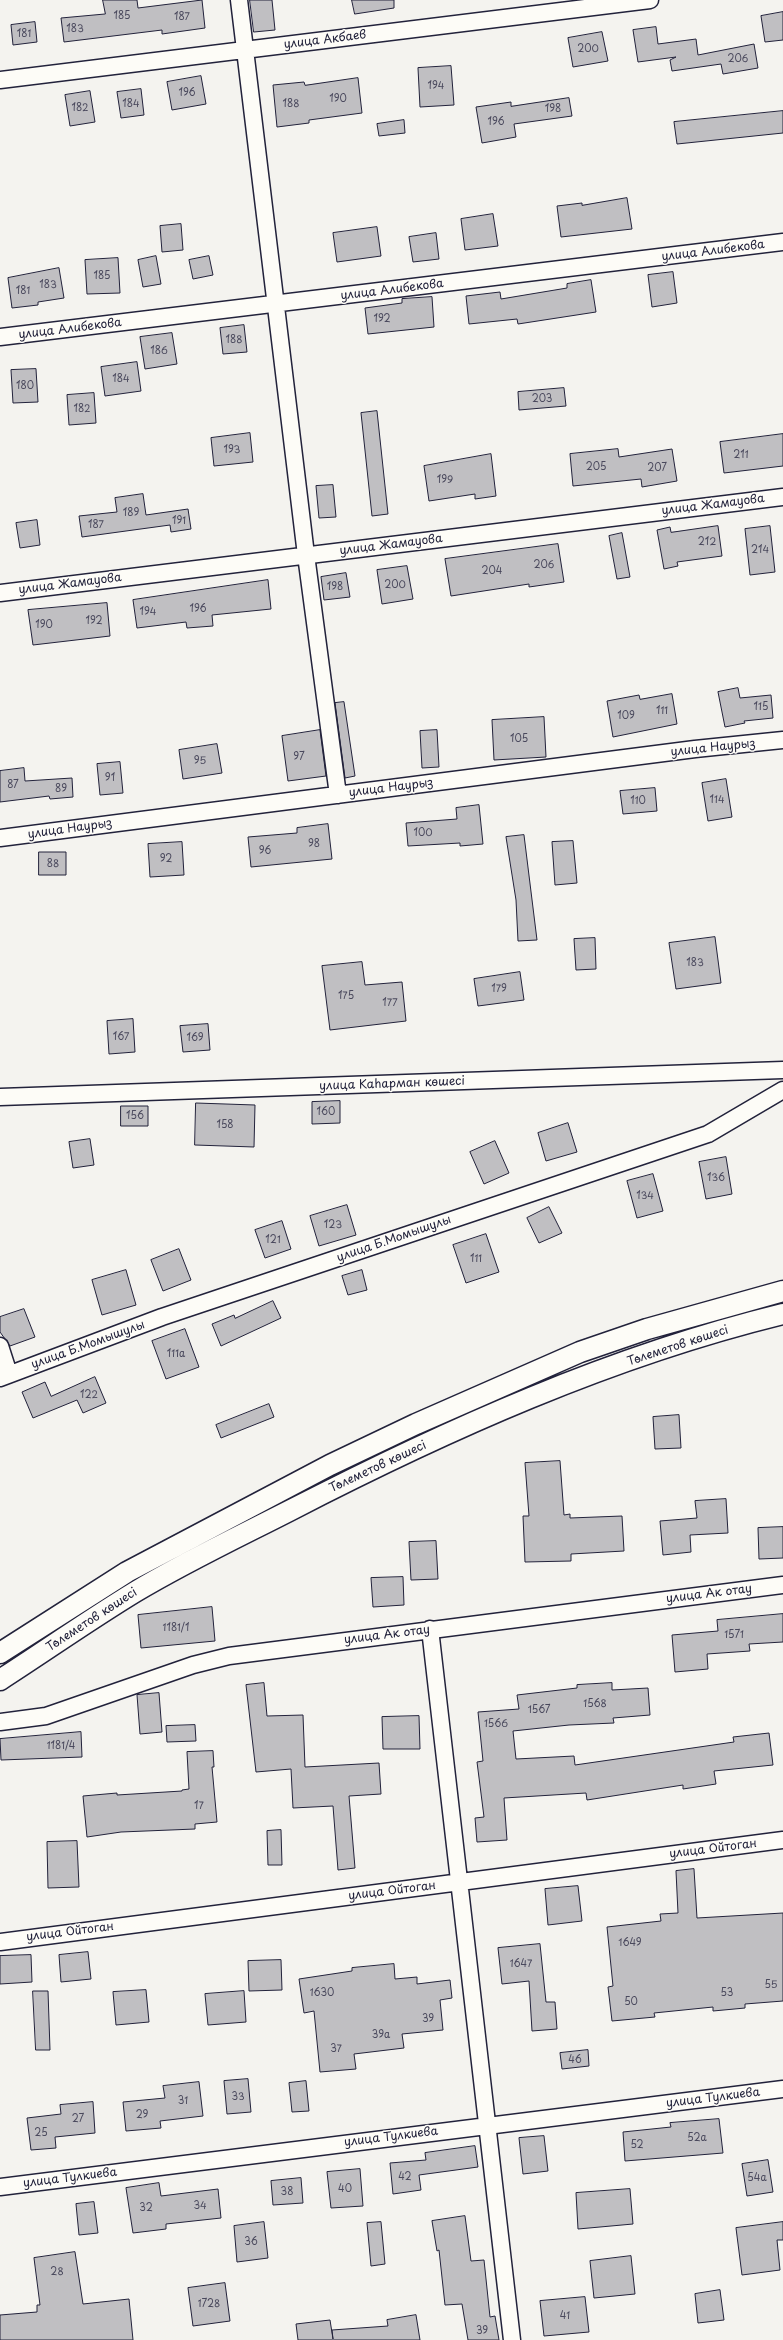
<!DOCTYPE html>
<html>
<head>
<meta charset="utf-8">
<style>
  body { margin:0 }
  canvas { display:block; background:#f4f3ef }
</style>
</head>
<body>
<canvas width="783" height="2340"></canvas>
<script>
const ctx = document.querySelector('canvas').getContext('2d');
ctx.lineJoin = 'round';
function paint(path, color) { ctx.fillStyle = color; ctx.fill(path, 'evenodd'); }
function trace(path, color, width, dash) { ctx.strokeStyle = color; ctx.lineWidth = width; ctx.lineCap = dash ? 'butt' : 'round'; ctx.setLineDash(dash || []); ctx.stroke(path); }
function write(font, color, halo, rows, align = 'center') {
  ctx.font = font + ' "Playpen Sans",sans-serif'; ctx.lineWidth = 3; ctx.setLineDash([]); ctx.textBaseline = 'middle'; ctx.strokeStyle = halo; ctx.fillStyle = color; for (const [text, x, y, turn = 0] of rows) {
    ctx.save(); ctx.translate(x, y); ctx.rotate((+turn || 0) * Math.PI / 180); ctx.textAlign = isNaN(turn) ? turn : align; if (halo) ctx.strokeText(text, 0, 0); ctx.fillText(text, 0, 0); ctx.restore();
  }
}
const building = new Path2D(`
  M103 0H137L138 8 202 0 205 28 162 34V30L64 42 61 18 105 14Z
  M250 0H272L275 30 254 32Z
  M352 0H394V8L355 14Z
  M783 12V40L765 42 761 16Z
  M35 22 37 42 13 45 11 25Z
  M656 27 658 44 696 39 698 55 754 44 758 68 723 74 721 64 672 71 670 60 676 57 638 62 633 30Z
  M602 32 608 61 573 67 568 38Z
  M451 66 454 105 420 107 418 68Z
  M201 76 206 104 172 110 167 82Z
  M358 78 362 113 309 120V123L277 127 273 85 304 82 305 85Z
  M141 89 144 115 121 118 117 92Z
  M90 91 95 122 70 126 65 95Z
  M569 98 572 116 514 124 516 137 482 143 476 107 511 102V106Z
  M783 111V133L677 144 674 122Z
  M404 120 405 133 379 136 377 124Z
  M627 198 632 229 561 237 557 206 582 203V205Z
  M493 214 498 246 465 250 461 219Z
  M181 224 183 250 162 252 160 226Z
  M377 227 381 256 337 262 333 233Z
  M436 233 439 259 413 262 409 237Z
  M156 256 161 284 143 287 138 260Z
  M209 256 213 275 193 279 189 260Z
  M118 258 120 293 87 294 85 260Z
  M59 268 64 298 38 302V305L12 308 8 278Z
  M673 272 677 303 652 307 648 275Z
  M591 280 596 312 518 324 517 319 469 324 466 296 500 292 501 299 567 288V284Z
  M432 297 434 327 368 334 365 308 402 303V299Z
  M244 325 247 352 223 354 220 328Z
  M172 333 177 364 145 369 140 337Z
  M137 362 141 391 105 396 101 367Z
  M36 369 38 402 13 403 11 370Z
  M564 388 566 406 519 410 518 392Z
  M94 393 96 423 69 425 67 395Z
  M377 411 388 514 372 516 361 413Z
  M250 433 253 462 214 466 211 438Z
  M783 434V466L724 473 720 442Z
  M618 449 619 457 672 449 677 481 642 487 641 479 573 486 570 454Z
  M491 454 496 496 475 499V494L429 501 424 466Z
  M333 485 336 517 319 518 316 486Z
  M143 494 146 515 188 509 191 529 171 532 170 525 82 537 79 516 117 512 115 498Z
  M37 520 40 545 20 548 16 523Z
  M718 526 722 556 677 562 678 566 664 569 657 530 670 527 671 532Z
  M770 526 775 572 750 575 745 529Z
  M622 533 630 577 617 579 609 536Z
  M558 544 564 582 529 587V584L451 596 445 559Z
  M407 566 413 599 382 604 377 570Z
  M346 573 350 597 324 600 321 577Z
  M268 580 271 609 212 615 213 626 187 628 186 622 137 628 133 600Z
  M107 603 110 636 33 645 28 610Z
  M738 688 740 698 771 695 773 718 744 721 745 723 725 727 718 692Z
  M672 694 677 724 613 737 607 701 639 695 640 699Z
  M344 702 355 776 345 778 335 703Z
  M544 717 546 757 494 760 492 720Z
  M320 730 326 776 288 781 282 736Z
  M437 730 439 767 422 768 420 731Z
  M217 744 222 773 183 779 179 750Z
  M120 762 123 793 100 795 97 764Z
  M24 768 25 781 72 778 73 797 50 799 49 796 0 802V771Z
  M726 779 732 817 708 821 702 783Z
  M655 788 657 811 623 814 620 791Z
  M479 805 483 844 460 846V843L408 846 406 823 457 819 456 808Z
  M328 824 332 859 251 867 248 837 297 833V828Z
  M524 835 537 940 518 941 516 900 506 837Z
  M573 841 577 883 555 885 552 842Z
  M182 842 184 875 150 877 148 844Z
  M39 852H66V875H39Z
  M715 937 721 983 676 989 669 943Z
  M595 938 596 969 576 970 574 939Z
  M362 962 365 985 402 982 406 1021 330 1030 322 966Z
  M520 972 524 1000 478 1006 474 979Z
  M133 1019 135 1052 109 1054 107 1021Z
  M208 1024 210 1050 183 1052 180 1026Z
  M340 1101V1123L312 1124V1102Z
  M196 1103 255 1105 254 1147 195 1145Z
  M121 1106H148V1126H121Z
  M568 1123 577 1152 546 1161 538 1133Z
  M90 1139 94 1165 73 1168 69 1142Z
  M495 1141 509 1173 484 1184 470 1152Z
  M726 1157 732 1194 706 1199 699 1162Z
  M653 1174 663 1211 637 1218 627 1181Z
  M347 1205 356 1235 319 1246 310 1216Z
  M549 1207 562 1233 539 1243 527 1218Z
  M282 1221 291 1249 265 1258 255 1230Z
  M486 1234 499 1272 466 1283 453 1245Z
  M179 1249 191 1280 163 1291 151 1260Z
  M126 1270 136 1305 102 1315 92 1280Z
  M362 1270 367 1290 348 1295 342 1276Z
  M273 1301 281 1318 221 1346 212 1324 234 1315 235 1318Z
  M24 1309 35 1337 10 1346 0 1332V1317Z
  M185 1329 199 1367 166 1379 152 1341Z
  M95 1377 106 1403 83 1413 77 1400 33 1418 22 1392 45 1382 51 1396Z
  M269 1404 274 1417 221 1438 216 1425Z
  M679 1415 681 1448 655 1449 653 1417Z
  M560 1461 564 1515 570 1514V1518L622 1516 624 1551 571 1554V1561L525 1562 523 1516H529L525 1463Z
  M726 1499 728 1533 690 1535 691 1552 663 1555 660 1521 697 1518 695 1501Z
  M783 1527V1558L759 1559 758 1528Z
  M436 1541 438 1579 411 1580 409 1542Z
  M403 1577 404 1605 373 1607 371 1578Z
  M212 1607 215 1641 141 1648 138 1615Z
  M783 1614V1642L749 1644 750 1651 707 1654 708 1669 675 1672 672 1635 718 1631 717 1620Z
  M264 1683 267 1716 303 1715 305 1767 379 1763 381 1794 349 1796 355 1868 338 1870 333 1806 293 1808 291 1769 256 1772 246 1685Z
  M612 1683V1690L648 1688 650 1715 613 1718 614 1723 569 1725 513 1731 516 1759 574 1756 575 1765 734 1742 733 1737 769 1733 773 1765 714 1771 716 1784 683 1789V1785L587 1800 586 1793 504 1798 507 1840 477 1842 475 1818 484 1817 477 1762 483 1761 478 1712 519 1709 517 1695 577 1688V1685Z
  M159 1693 162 1732 140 1734 137 1695Z
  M419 1716 420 1749H383L382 1717Z
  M195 1725 196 1741 167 1742 166 1726Z
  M81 1732 82 1757 1 1760 0 1739Z
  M213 1751 214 1767H212L217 1822 195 1824V1829L121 1832 87 1837 83 1796 117 1793V1795L182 1791V1790L189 1789 187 1752Z
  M281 1830 282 1865H268L267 1831Z
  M77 1841 79 1887 48 1888 47 1842Z
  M694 1869 697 1918 783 1913V2001L745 2004V2008L713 2011V2007L654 2013 655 2017 612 2021 608 1987 613 1986 607 1927 661 1921 660 1914 678 1913 676 1871Z
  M578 1886 582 1921 548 1925 545 1889Z
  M540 1944 546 2002H555L557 2029 532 2031 529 1981 502 1984 498 1948Z
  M88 1952 91 1979 61 1982 59 1955Z
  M31 1955 32 1982 0 1984V1956Z
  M281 1960 282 1990 249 1991 248 1961Z
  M394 1964 395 1979 417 1977V1984L450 1980 452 1998 440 2000 443 2030 402 2034 404 2048 354 2054 356 2069 320 2072 314 2011 304 2013 299 1979 352 1971V1968Z
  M146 1990 149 2022 116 2025 113 1992Z
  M33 1991H48L50 2050H36Z
  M244 1991 246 2022 208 2025 205 1994Z
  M588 2050 589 2066 562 2069 560 2053Z
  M248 2079 251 2112 227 2114 224 2081Z
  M306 2081 309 2111 292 2112 289 2083Z
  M199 2082 203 2116 160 2121 161 2128 126 2131 123 2102 165 2098 163 2086Z
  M93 2102 95 2133 55 2137 56 2148 31 2150 27 2118 61 2114 60 2105Z
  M719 2119 723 2153 625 2161 623 2132 671 2127 670 2123Z
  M544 2136 548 2171 523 2174 519 2138Z
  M475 2146 478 2167 419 2175 421 2190 393 2194 390 2163 426 2160 425 2153Z
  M768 2160 773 2192 747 2196 742 2164Z
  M360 2169 363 2206 331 2208 327 2172Z
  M301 2178 303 2203 273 2205 271 2181Z
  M159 2183 161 2196 218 2189 221 2218 166 2224V2229L133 2233 126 2188Z
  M630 2189 633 2224 578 2229 576 2193Z
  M94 2202 98 2233 79 2235 76 2204Z
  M465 2216 471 2261 484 2260 490 2317 495 2316 499 2340H468L462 2304 445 2305 439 2250 437 2251 432 2221Z
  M264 2222 268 2258 237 2262 234 2226Z
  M381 2222 385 2264 371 2266 367 2223Z
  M783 2222V2240H777L780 2270 742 2275 736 2228Z
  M75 2252 83 2304 129 2299 133 2340H0V2315L37 2312V2305H40L34 2258Z
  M631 2256 635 2294 594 2298 590 2261Z
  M225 2283 230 2321 193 2326 188 2288Z
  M720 2290 724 2320 698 2323 695 2294Z
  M585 2297 589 2332 544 2336 540 2301Z
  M416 2315 420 2340H298L296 2324 330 2320 333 2339 332 2330 388 2326 387 2320Z`);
const minor = new Path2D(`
  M239 0 306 555 338 795
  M0 80 650 0
  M0 337 783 242
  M0 593 783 497
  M0 838 695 749 783 740
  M0 1097 783 1070
  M0 1346 9 1374
  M0 1378 162 1317 708 1134 783 1090
  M430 1629 512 2340
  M0 1722 46 1716 193 1665 229 1656 783 1585
  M0 1942 783 1840
  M0 2187 783 2089`);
const major = new Path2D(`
  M0 1653 127 1572 330 1465 416 1424 580 1352 647 1329 783 1291
  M0 1680C45 1651 89 1620 135 1592 185 1562 238 1537 289 1511 446 1430 611 1356 783 1314`);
const numberNames = [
  ["185",122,16],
  ["187",182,17],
  ["183",75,29],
  ["181",24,34],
  ["200",588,49],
  ["206",738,59],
  ["194",436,86],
  ["196",187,93],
  ["190",338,99],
  ["184",131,104],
  ["188",291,104],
  ["182",80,108],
  ["198",553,109],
  ["196",496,122],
  ["185",102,276],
  ["183",48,285],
  ["181",23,291],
  ["192",382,319],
  ["188",234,340],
  ["186",159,351],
  ["184",121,379],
  ["180",25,386],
  ["203",542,399],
  ["182",82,409],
  ["193",232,450],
  ["211",741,455],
  ["205",596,467],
  ["207",657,468],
  ["199",445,480],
  ["189",131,513],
  ["191",179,521],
  ["187",96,525],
  ["212",707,542],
  ["214",760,550],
  ["206",544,565],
  ["204",492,571],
  ["200",395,585],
  ["198",335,587],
  ["196",198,609],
  ["194",148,612],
  ["192",94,621],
  ["190",44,625],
  ["115",761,707],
  ["111",662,711],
  ["109",626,716],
  ["105",519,739],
  ["97",299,757],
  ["95",200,761],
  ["91",110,778],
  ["87",13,785],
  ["89",61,789],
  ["114",717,800],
  ["110",638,801],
  ["100",423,833],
  ["98",314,844],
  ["96",265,851],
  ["92",166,859],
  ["88",53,864],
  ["183",695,963],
  ["179",499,989],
  ["175",346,996],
  ["177",390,1003],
  ["167",121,1037],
  ["169",195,1038],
  ["160",326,1112],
  ["156",135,1116],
  ["158",225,1125],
  ["136",716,1178],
  ["134",645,1196],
  ["123",333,1225],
  ["121",273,1240],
  ["111",476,1259],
  ["111а",176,1354],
  ["122",89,1395],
  ["1181/1",176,1628],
  ["1571",734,1635],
  ["1568",595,1704],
  ["1567",539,1710],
  ["1566",496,1724],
  ["1181/4",61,1746],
  ["17",199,1806],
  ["1649",630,1943],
  ["1647",521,1964],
  ["55",771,1985],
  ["1630",322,1993],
  ["53",727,1993],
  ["50",631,2002],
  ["39",428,2019],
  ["39а",381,2035],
  ["37",336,2049],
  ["46",575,2060],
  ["33",238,2097],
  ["31",183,2101],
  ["29",142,2115],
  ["27",78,2119],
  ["25",41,2133],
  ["52а",697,2138],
  ["52",637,2145],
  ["42",405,2177],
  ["54а",757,2178],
  ["40",345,2189],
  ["38",287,2192],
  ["34",200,2206],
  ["32",146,2208],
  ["36",251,2242],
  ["28",57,2272],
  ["1728",209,2304],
  ["41",565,2316],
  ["39",482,2331]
];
const streetNames = [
  ["улица Акбаев",325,40,-7],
  ["улица Алибекова",713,251,-7],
  ["улица Алибекова",392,290,-7],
  ["улица Алибекова",70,329,-7],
  ["улица Жамауова",713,505,-7],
  ["улица Жамауова",391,545,-7],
  ["улица Жамауова",70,584,-7],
  ["улица Наурыз",713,748,-6],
  ["улица Наурыз",391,788,-7],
  ["улица Наурыз",70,829,-8],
  ["улица Каһарман көшесі",392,1084,-2],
  ["улица Б.Момышулы",394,1239,-19],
  ["улица Б.Момышулы",88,1345,-20],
  ["Төлеметов көшесі",678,1346,-18],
  ["Төлеметов көшесі",378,1467,-25],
  ["улица Ак отау",709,1594,-7],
  ["Төлеметов көшесі",92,1620,-33],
  ["улица Ак отау",387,1635,-7],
  ["улица Ойтоган",713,1849,-7],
  ["улица Ойтоган",392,1891,-7],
  ["улица Ойтоган",70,1932,-7],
  ["улица Тулкиева",713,2098,-7],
  ["улица Тулкиева",391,2137,-7],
  ["улица Тулкиева",70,2178,-7]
];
paint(building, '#c0bfc2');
trace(building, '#22223b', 1);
trace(minor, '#22223b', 19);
trace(major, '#22223b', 23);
trace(minor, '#fdfcf7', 16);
trace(major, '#fdfcf7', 20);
write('10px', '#4a495d', null, numberNames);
write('12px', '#22223b', '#fdfcf7', streetNames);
</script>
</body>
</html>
